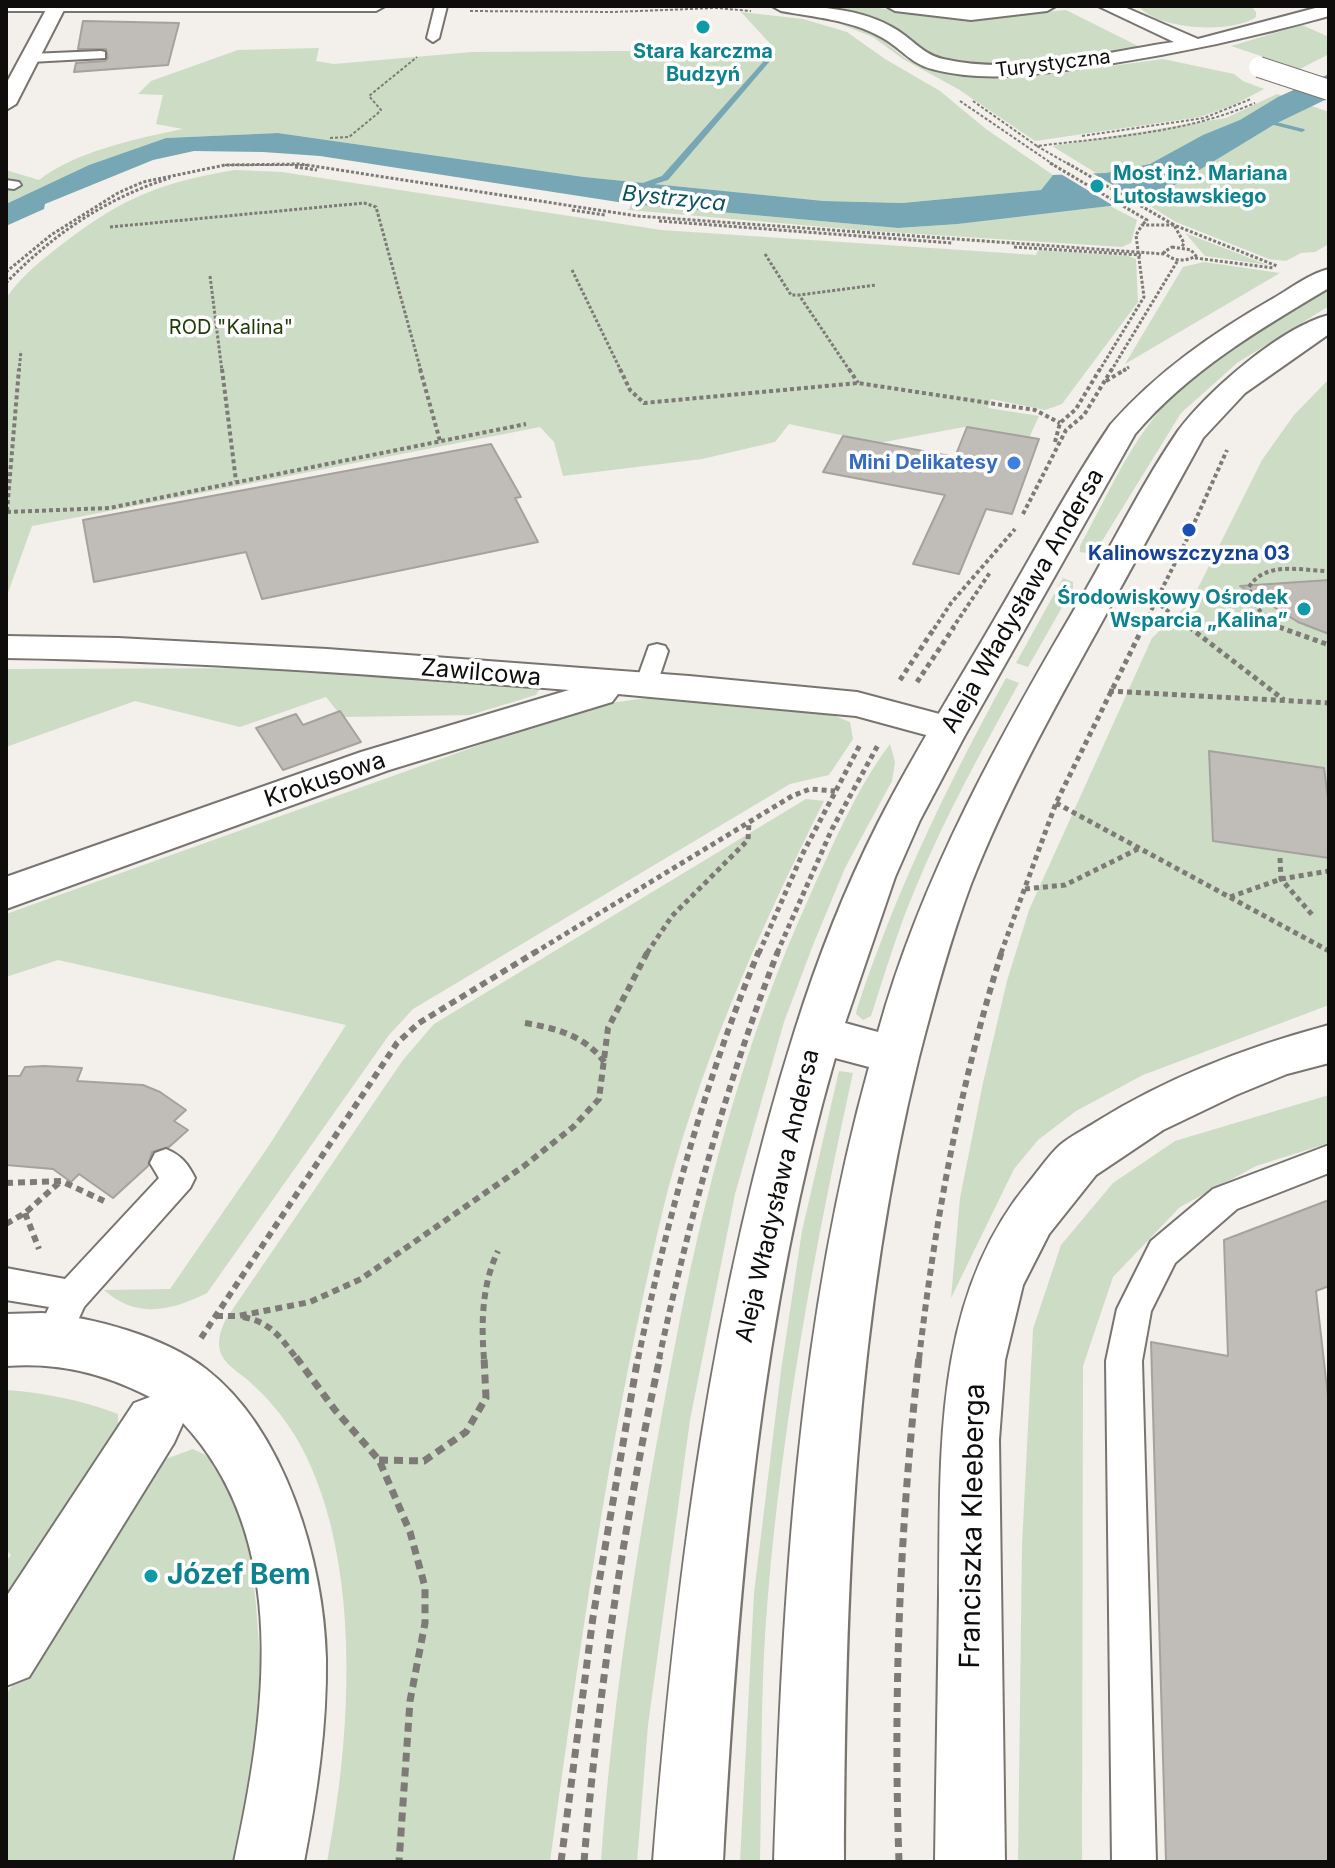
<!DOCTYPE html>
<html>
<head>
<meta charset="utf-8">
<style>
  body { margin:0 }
  #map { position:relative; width:1335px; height:1868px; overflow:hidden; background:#f3efea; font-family:Inter,sans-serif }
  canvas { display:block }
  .frame { position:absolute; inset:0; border:8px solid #0e0d0b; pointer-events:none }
</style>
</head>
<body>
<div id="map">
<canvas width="1335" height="1868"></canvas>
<div class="frame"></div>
</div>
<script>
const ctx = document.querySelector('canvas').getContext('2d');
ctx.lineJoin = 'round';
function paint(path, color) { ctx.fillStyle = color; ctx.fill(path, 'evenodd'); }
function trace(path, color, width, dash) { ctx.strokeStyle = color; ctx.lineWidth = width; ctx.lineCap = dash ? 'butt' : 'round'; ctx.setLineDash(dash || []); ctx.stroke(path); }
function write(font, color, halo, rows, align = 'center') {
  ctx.font = font + ' Inter,sans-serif'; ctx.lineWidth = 7; ctx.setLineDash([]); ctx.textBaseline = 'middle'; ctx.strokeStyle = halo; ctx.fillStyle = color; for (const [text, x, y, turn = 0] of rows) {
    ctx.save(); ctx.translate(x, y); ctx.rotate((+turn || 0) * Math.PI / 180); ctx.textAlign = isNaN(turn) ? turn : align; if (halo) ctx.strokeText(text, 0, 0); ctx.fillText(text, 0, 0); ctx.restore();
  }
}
const green = new Path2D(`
  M815 6H868L914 14 975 18 1066 10 1140 47C1081 56 1001 77 944 60 924 54 910 36 892 26 868 15 841 10 815 6Z
  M1139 6H1251L1256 12V17C1233 34 1156 30 1139 6Z
  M741 12 803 19 847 32 885 59 940 91 986 129 1053 175 1041 190 902 203 824 201 584 177 278 133 166 138 89 165 6 204V187L17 188 22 183 6 181V170L39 180C74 152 138 138 183 129L156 124 163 95 138 94 151 81 238 50 319 48 316 61 334 64 472 52 776 50Z
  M825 18 878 36 905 58 919 66 973 77 1023 78 1163 59 1234 74 1243 81 1264 89 1234 105 1200 117 1035 141 958 89 903 59 873 37Z
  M1302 25 1329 37V54L1300 69 1231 46Z
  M1277 94 1329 112V244L1315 252 1301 253 1286 261 1269 259 1176 222 1052 146 1226 118Z
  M235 170 282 172 661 230 1036 255 1038 250 1129 256 1136 259 1138 302 1062 404 1045 410 991 399 988 408 1039 416 1029 438 964 427 879 443 789 424 775 442 702 459 563 476 554 442 540 427 32 526 6 598V298C23 274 42 260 65 242 124 197 162 182 235 170Z
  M631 204 898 228 958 224 1110 206 1137 220 1131 243 1122 247 871 231 629 210Z
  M1185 233 1268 265 1205 256Z
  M1204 262 1280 273 1125 364 1183 267Z
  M1329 290V306L1237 363 1181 413 1094 554 1080 552V546C1103 504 1124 456 1153 419 1192 367 1272 321 1329 290Z
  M1329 379V1005L1143 1075 1076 1111 1038 1140 1014 1169 951 1298 960 1198 983 1083 1007 981 1029 910 1152 638 1192 600 1262 460 1294 415Z
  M1063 578 1073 582V588L1028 667 1016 663Z
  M308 668 540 688 536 695 470 715 342 717 326 697 240 727 135 701 6 747V669Z
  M1006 678 1019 683C982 750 945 816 916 887 898 929 885 973 871 1016L863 1020 856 1014 857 1009C895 893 947 786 1006 678Z
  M661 696 827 713 850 722 853 739 829 775 790 784 413 1009 389 1035 207 1293C171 1311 136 1319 104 1290L170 1289 268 1147 346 1025 58 960 6 977V914L530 727 603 704Z
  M890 744 895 762 892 781 845 868 813 945 784 1022 735 1194 690 1420 648 1725 637 1862H601C613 1691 641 1523 673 1355 703 1197 744 1040 811 893 834 843 856 789 890 744Z
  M806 799 824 801C758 933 695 1074 661 1218 610 1430 580 1646 550 1862H327C352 1735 364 1549 294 1434 282 1415 267 1397 251 1383 243 1375 230 1368 224 1359 215 1346 220 1331 226 1319L403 1060 434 1024Z
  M839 1071 853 1073C815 1245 783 1419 768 1595 760 1683 762 1773 760 1862H740L754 1593 781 1371 802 1231Z
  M1329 1095V1143L1256 1166 1180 1207 1113 1277 1083 1366 1082 1862H1018L1022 1545 1033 1329 1061 1245 1113 1183 1175 1141Z
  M6 1390C46 1393 81 1400 118 1414V1440L6 1623V1561L11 1555 6 1550Z
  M193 1449 210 1457 231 1487 247 1520 256 1605 262 1685 254 1767 236 1862H6V1695L134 1488 160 1461Z`);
const water = new Path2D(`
  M1329 74V98L1275 124 1168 189 1110 206 958 224 898 228 631 204 320 156 263 152 194 151 153 160 45 204 44 209 6 226V204L89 165 166 138 278 133 584 177 824 201 902 203 1041 190 1053 175 1106 173 1150 164 1203 135 1240 120 1278 97Z`);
const pier = new Path2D(`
  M1087 170 1142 202 1117 208 1056 171Z`);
const stream = new Path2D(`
  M771 53 776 54 668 180 629 192V188L662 176Z
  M1260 118 1304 129 1305 130 1302 132 1258 121Z`);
const building = new Path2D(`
  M83 21 179 23 168 65 74 72 76 63 105 61 108 58 106 49H78Z
  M967 427 1039 439 1012 514 986 509 959 574 913 564 945 495 823 472 843 436 955 457Z
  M491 444 521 497 515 498 538 542 262 599 246 552 94 582 83 520Z
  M1329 580V634L1298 622 1240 586Z
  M340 711 361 742 283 770 256 728 296 714 303 725Z
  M1209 751 1324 768 1329 806V858L1213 841Z
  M44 1066 82 1068 77 1081 143 1085 160 1092 186 1110 174 1121 188 1130 169 1147 152 1152 148 1166 113 1198 79 1174 71 1182 53 1169 6 1165V1076H20L25 1067Z
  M1329 1200V1286L1316 1291 1329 1406V1862H1166L1151 1342 1228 1356 1224 1240Z`);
const pathFar5 = new Path2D(`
  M470 11 613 12 716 8 751 11
  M960 101 1054 165
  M973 101 1037 146
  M1082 136 1204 118 1251 99
  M330 138 349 137 377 114 381 110 369 96 417 57
  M225 165H307
  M1070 165 1037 146C1111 137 1186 133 1255 103`);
const pathFar4 = new Path2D(`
  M1050 163 1147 220 1142 225
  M1067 163 1174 225 1184 243 1182 247
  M295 167 317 170
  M572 210 605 215
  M659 221 952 243
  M110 227 364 203 376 207 421 371
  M1014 247 1141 255
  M1172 247 1191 250 1196 256C1185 262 1173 262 1164 252Z
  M765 254 791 295H799
  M1195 258 1274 268
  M572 270 621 371
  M6 272 51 235 118 193 143 182 225 165 300 164 637 216 1164 254
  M210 276 222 371
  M6 283C52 235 106 198 170 178
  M19 371 21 351
  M850 371 799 295 876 285
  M1099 371 1144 297 1136 235 1142 225H1174L1277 266
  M1111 371 1178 260
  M1123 371 1129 367`);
const pathFar3 = new Path2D(`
  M222 369 236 481
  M420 369 440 441
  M620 369 630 390 644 403 858 383 1035 410 1060 423
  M849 369 858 383
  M1106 381 1126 369
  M1055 442 1060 423 1076 409 1100 369
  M7 511 19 369
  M7 512 109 508 526 424
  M1023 514 1066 430 1084 415 1112 369
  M1155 601 1191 629
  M934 629 951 603 1015 529
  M952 629 991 571
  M1142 629 1187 539 1227 450
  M1283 629C1265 619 1254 608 1249 587 1266 560 1302 571 1329 571`);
const pathFar2 = new Path2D(`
  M1189 627 1284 700
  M1279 627 1329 645
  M900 680 935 627
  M917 682 954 627
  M1109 691 1329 703
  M1056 803 1329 951
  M1280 858 1281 879 1314 917
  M1025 889 1065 885 1138 849
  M1230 897 1281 879 1329 871
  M534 953 792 796 810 789 835 791
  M647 953 672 916 748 840 749 822
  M759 953 802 855 861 743
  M777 953 832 829 878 745
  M1001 953 1056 803 1143 627`);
const pathFar1 = new Path2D(`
  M525 1023C556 1028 586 1036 605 1063
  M6 1183 61 1181 104 1201
  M25 1213 39 1249
  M6 1224 25 1213 61 1181
  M216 1316H238L310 1302 361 1279 524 1166 573 1127 599 1099 608 1028 648 951
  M243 1317C271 1322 281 1338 297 1359
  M201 1338 397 1043 419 1023 537 951
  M484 1359C481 1323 482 1284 498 1251
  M638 1359C667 1220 704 1083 759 951
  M659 1359C689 1220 726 1084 778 951
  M919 1359C935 1221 960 1084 1002 951`);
const path = new Path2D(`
  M296 1357 335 1410 379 1460 410 1532 425 1587V1623L410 1701 399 1862
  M379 1460 424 1461 466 1432 486 1398 484 1357
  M561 1862 593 1617 638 1357
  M584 1862C598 1693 624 1523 660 1357
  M899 1862C893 1694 900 1524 919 1357`);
const service = new Path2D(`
  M435 6H447L439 38 433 42 427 38Z
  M101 51 105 52V58L30 62 24 58 30 54Z
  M6 180 19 182 21 185 14 189 6 188Z
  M657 644 665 646 668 651 655 690H639L635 685 649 646Z
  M1329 1145V1173L1237 1209 1175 1263 1151 1311 1142 1361 1156 1862H1112L1106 1361 1117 1309 1151 1241 1213 1189Z
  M166 1149C181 1155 188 1164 195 1178L190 1188 84 1307 64 1351 52 1355 40 1351 34 1339 49 1307 6 1300V1268L65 1279 159 1178 150 1163 155 1153Z`);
const minor = new Path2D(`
  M48 6H66L16 104 6 110V84Z
  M6 636 118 638 327 649 689 676 857 692 962 720 967 729 962 738 948 741 856 716 618 694 612 702 389 770 6 909V877L361 752 569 690C381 675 194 661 6 658Z
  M1329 1025V1063L1287 1074 1236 1095 1163 1130 1096 1175 1049 1234 1023 1285 1005 1360 999 1440 1005 1862H935C936 1773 938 1685 939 1596 941 1453 932 1299 1029 1182 1039 1170 1049 1155 1060 1145 1071 1136 1085 1129 1096 1122 1168 1077 1247 1047 1329 1025Z
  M42 1313C93 1317 165 1337 206 1369 285 1430 324 1562 326 1658 327 1727 317 1794 304 1862H234C265 1719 293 1541 183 1423L174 1443 29 1677 6 1686V1597L134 1403 150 1397C103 1373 58 1362 6 1366V1314Z`);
const secondary = new Path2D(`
  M6 6H385L376 11H6Z
  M772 6C813 6 861 7 897 30 913 40 924 55 943 59 1018 76 1099 53 1174 42L1098 6H1122L1198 39 1323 6H1329V16C1254 37 1180 53 1102 65 1045 73 989 84 932 69 911 64 900 47 881 37 851 20 814 17 781 11Z
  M886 6 971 8 1056 6 1047 11 971 20 895 11Z
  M1329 269V288C1258 330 1189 371 1135 434L964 737 920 820 895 877 845 1023 878 1032C922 874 1001 734 1084 593 1115 539 1143 482 1178 431 1208 391 1281 327 1329 315V334L1245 393 1203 438C1168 501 1133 565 1098 629 1052 712 1006 795 971 884 950 940 934 999 919 1057 854 1320 845 1591 844 1862H774C783 1595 797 1326 869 1067L835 1058C759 1320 738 1591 723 1862H653C676 1580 710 1299 795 1030 817 960 845 888 878 823 913 754 954 689 993 622 1032 556 1068 487 1111 424 1158 371 1213 333 1274 298 1291 288 1309 274 1329 269Z`);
const secondaryBridge = new Path2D(`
  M1259 67 1329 90`);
const markers = [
  [703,27,8,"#0f9aa8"],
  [1097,186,8,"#0f9aa8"],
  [1014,463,8,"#3f7fe0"],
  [1189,530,8,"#1a4fb4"],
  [1304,609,8,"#0f9aa8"],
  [151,1576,8,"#0f9aa8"]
];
const farCulturenames = [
  ["Stara karczma",703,52],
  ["Budzyń",703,75],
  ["Most inż. Mariana",1113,174,"left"],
  ["Lutosławskiego",1113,197,"left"],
  ["Środowiskowy Ośrodek",1288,598,"right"],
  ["Wsparcia „Kalina”",1288,621,"right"]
];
const farStreetnames = [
  ["Turystyczna",1053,64,-7]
];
const farParknames = [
  ["ROD \"Kalina\"",231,328]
];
const farShopnames = [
  ["Mini Delikatesy",998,463]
];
const farTransitnames = [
  ["Kalinowszczyzna 03",1189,554]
];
const farWaternames = [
  ["Bystrzyca",674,199,6]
];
const streetNames = [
  ["Aleja Władysława Andersa",1023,601,-60],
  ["Zawilcowa",481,673,5],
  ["Krokusowa",325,780,-19],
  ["Aleja Władysława Andersa",778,1196,-77]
];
const nearStreetnames = [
  ["Franciszka Kleeberga",973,1526,-89]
];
const nearCulturenames = [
  ["Józef Bem",167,1576]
];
paint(green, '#cddcc5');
paint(water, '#77a6b4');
paint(pier, '#f3efea');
paint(stream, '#77a6b4');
paint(building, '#c0bcb7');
trace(building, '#a5a29d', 2);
trace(service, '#787470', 4);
trace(minor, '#787470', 4);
trace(secondary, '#787470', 4);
trace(pathFar5, '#7d7a77', 2, [3, 2]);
trace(pathFar4, '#7d7a77', 3, [3, 2]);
trace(pathFar3, '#7d7a77', 4, [4, 3]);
trace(pathFar2, '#7d7a77', 5, [5, 4]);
trace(pathFar1, '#7d7a77', 6, [7, 5]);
trace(path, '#7d7a77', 7, [9, 6]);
paint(service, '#fff');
paint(minor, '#fff');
paint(secondary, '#fff');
trace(secondaryBridge, '#787470', 22, []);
trace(secondaryBridge, '#fff', 20);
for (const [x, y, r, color] of markers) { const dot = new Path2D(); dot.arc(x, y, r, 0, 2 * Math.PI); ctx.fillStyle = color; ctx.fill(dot); trace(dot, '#fff', 3); }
write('bold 20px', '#0d838f', '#fff', farCulturenames);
write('20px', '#0e0d0b', '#fff', farStreetnames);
write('20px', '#1d3b07', '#fff', farParknames);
write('bold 20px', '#366cbe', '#fff', farShopnames, 'right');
write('bold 20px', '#164399', '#fff', farTransitnames);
write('italic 22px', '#0e5161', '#fff', farWaternames);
write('24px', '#0e0d0b', '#fff', streetNames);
write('28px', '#0e0d0b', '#fff', nearStreetnames);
write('bold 28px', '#0d838f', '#fff', nearCulturenames, 'left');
</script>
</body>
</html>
